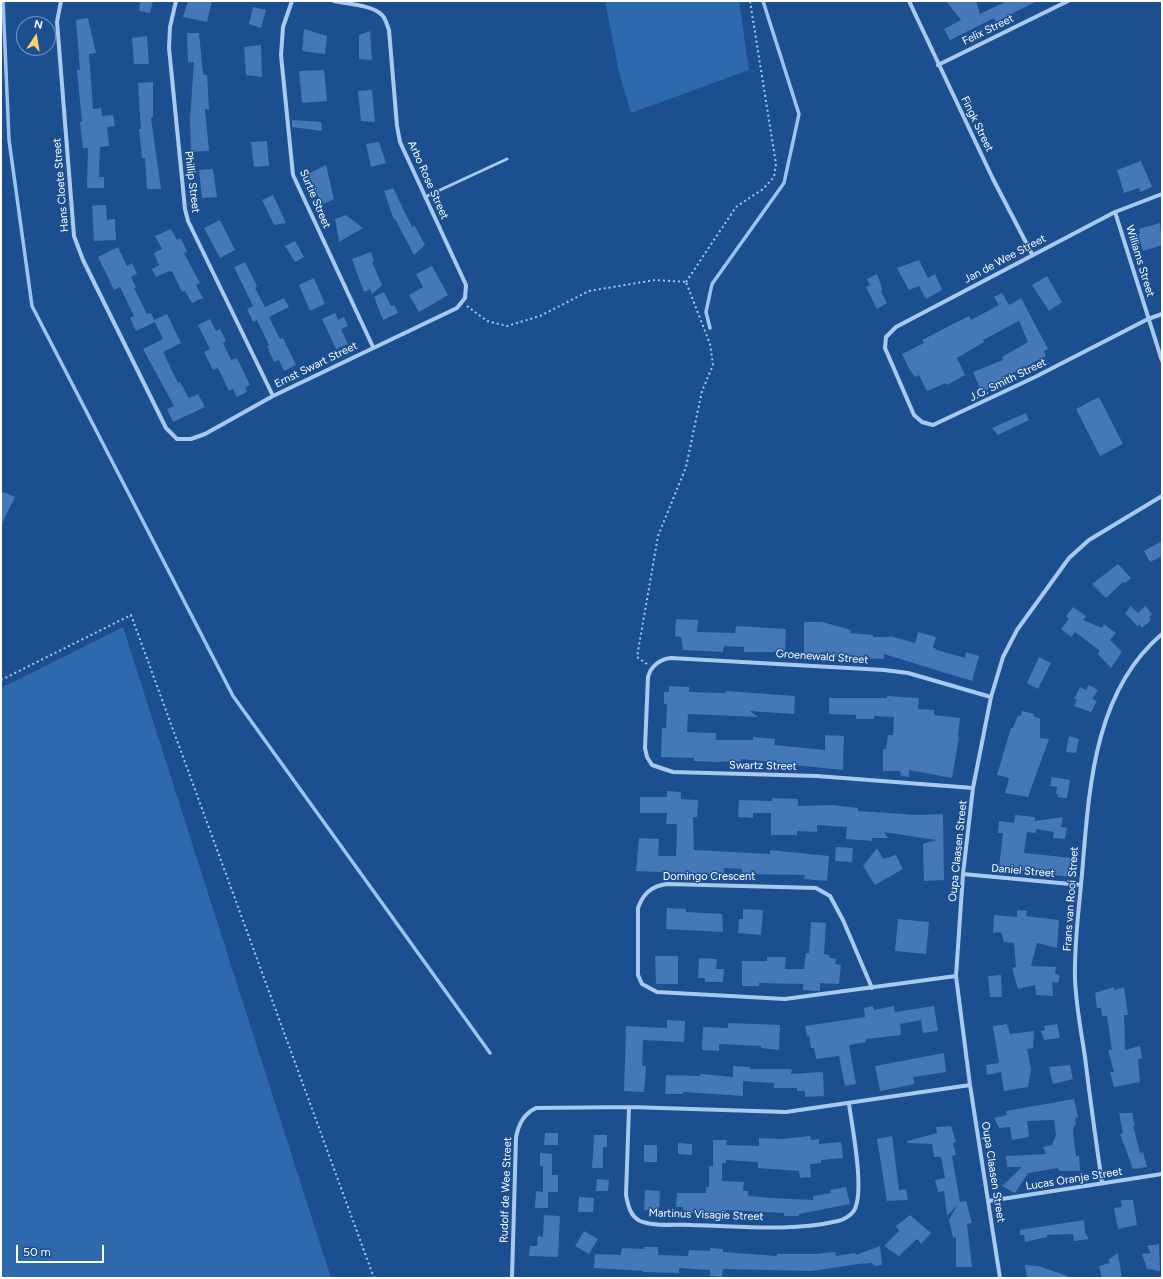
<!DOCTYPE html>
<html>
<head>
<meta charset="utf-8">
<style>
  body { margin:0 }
  #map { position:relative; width:1163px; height:1279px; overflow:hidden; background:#1b4f8f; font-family:Figtree,sans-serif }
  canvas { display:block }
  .frame { position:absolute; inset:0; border:2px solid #fff; pointer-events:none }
  .north { position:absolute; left:16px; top:16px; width:40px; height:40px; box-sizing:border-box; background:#1b4f8f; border:1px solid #7695bc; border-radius:50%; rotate:12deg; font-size:11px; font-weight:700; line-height:16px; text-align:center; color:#fff }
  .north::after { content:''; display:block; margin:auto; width:14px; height:18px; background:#ffd166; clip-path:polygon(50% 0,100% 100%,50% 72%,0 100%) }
  .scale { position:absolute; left:16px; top:1245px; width:88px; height:18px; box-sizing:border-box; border:2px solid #fff; border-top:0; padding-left:5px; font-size:12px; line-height:14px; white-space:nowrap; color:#fff; -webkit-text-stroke:3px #1b4f8f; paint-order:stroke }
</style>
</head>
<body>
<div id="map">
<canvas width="1163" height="1279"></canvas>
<div class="frame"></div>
<div class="north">N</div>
<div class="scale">50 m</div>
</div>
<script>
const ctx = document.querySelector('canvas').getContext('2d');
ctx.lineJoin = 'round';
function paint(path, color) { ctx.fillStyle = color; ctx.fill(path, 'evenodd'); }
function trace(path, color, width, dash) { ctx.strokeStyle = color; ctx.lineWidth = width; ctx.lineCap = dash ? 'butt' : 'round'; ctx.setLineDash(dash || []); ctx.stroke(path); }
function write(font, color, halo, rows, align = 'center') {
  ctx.font = font + ' Figtree,sans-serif'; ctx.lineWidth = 3; ctx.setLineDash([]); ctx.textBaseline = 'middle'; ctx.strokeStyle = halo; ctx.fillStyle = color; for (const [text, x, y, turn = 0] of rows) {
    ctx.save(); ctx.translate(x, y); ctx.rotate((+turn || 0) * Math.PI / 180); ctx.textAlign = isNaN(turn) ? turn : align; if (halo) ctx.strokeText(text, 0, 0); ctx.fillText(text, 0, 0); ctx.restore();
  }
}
const green = new Path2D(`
  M605 1H739L749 70 631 113 619 72Z
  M123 627 331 1278H1V688Z`);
const stream = new Path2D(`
  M3 1 9 140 32 306 233 696 490 1053
  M710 328 706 312 712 284 784 183 799 114 763 1`);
const building = new Path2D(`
  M140 1H153L150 13 139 11Z
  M188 1H212L207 22 183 17Z
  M946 1H976L980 14 1007 1H1037L996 22 994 18 950 40 944 29 961 20Z
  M253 7 266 10 261 28 249 24Z
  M88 18 96 53 89 54 93 109 101 108 102 116 113 115 115 126 107 127 109 146 100 147 99 177H104V188H87L88 148H83L80 122H82L77 70H80L76 20Z
  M304 29 327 36 325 54 302 51 303 41H305L303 40Z
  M370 31 372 60 359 59V35Z
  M187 33H199L203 74 207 75 209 110 205 109 209 151 191 152 190 119 194 62H188Z
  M147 36 149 64H134L132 38Z
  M261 45 262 77 246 75 244 47Z
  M324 70 327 101 302 103 299 71Z
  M153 82V117L151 118 161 189H147L145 158H142L139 129H141L138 83Z
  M372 90 375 122 361 121 358 91Z
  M292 120 321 122 322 131 292 127Z
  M267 141 269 166 254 167 251 142Z
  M379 142 386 163 371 167 366 144Z
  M1141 161 1152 187 1140 192 1139 188 1124 193 1117 170Z
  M326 165 334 199 323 204 306 175Z
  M213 169 217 197 202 198 199 170Z
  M393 188 412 227 415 226 425 245 414 255 395 219 394 220 384 191Z
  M273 195 286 223 274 225 262 200Z
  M98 205H106L107 220 115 219 116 240 94 241 92 206Z
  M346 215 363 228 339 242 335 219Z
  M220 220 235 250 220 258 204 228Z
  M1160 223 1162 245 1143 251 1138 234 1140 233 1139 229Z
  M171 229 177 240 181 238 187 252 184 253 200 283 196 285 203 298 192 303 185 291 182 292 172 271 169 272V271L156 277 152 269 159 265 154 253 162 249 155 236Z
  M295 241 304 257 295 262 285 246Z
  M118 247 127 266 132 263 137 274 131 277 136 287 134 288 147 314 151 313 155 322 136 331 130 318 134 316 120 287 114 290 98 257Z
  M371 252 374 261 372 262 382 285 372 294 370 289 364 292 352 259Z
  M919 260 928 278 935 274 942 290 926 299 919 286 909 290 897 268Z
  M245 262 257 286 255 288 265 307 284 298 289 307 269 317 280 339 283 338 296 365 284 371 279 360 274 362 267 346 269 345 257 320 253 322 247 309 253 306 234 267Z
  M432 266 448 295 419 312 409 295 423 287 416 274Z
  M877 274 882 288 881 292 887 303 877 309 866 287 870 285 867 279Z
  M1047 276 1062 302 1049 311 1032 285Z
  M314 278 325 304 310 311 299 285Z
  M384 292 391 306 394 305 398 313 383 320 374 297Z
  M1002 293 1009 305 1021 298 1048 349 1044 351 1046 356 1003 378 1004 380 982 393 973 372 1003 360 1002 357 1028 342 1019 321 983 340 984 342 957 358 965 375 947 385 946 383 927 391 919 375 915 377 910 370 902 354 924 343 922 340 926 338 955 323 969 316 971 320 999 305 994 297Z
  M335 313 338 320 344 317 348 326 341 329 348 344 336 349 322 319Z
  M167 314 181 343 163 352 178 383 180 382 189 398 198 394 205 407 173 422 167 409 174 406 143 349 163 339 154 320Z
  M210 319 216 331 220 329 226 341 223 343 231 360 237 358 250 385 245 387 247 392 237 397 233 389 229 391 218 368 213 370 204 352 210 349 198 325Z
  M1099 397 1123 444 1100 456 1076 409Z
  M1026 413 1029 420 998 435 992 428Z
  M1 491 15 497 1 525Z
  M1162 541V556L1150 562 1144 551Z
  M1118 564 1131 578 1125 583 1123 582 1106 598 1092 584Z
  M1131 606 1138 613 1145 606 1152 614 1149 617 1151 620 1142 628 1139 624 1138 627 1125 613Z
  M1073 607 1086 616 1083 620 1102 628 1104 624 1116 633 1110 640 1122 652 1111 668 1098 654 1100 651 1075 632 1071 637 1061 629 1069 619 1066 616Z
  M676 619 698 620 697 632 735 633 736 626 786 629 785 652H744V647L724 646 723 652 683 650 681 637 675 636Z
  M804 622H822L851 630 850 633 873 635V637H890V636L915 643 918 632 936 637 933 647 937 650 965 658 966 652 979 656 972 681 884 654V659L863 658 862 662H855L821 652V657H804Z
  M1039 657 1051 663 1038 689 1027 683Z
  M1089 685 1098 690 1092 699 1097 701 1091 712 1074 706 1077 699H1074L1080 687 1086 690Z
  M669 686 689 687V692L726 693V691L795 696 794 714 750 711 758 717 688 714 687 732 716 733V740H753V737L775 739 774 745 825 750V735L844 736 843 770 794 765 793 767 772 765 773 762 741 759V761L715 762 694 761V758L661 757 662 728H666L667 704H664V692H669Z
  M887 696 919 698 918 709 934 710V715L960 718 958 737H959L952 778 909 770V777L901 776 900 771H883V749H886L888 735H893L894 717 874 716V719H856V715L829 714V698H887Z
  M1022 711 1034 714 1033 716 1040 719V738L1049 739 1028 797 1005 793 1009 778 997 775 1011 728H1013L1018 715 1021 716Z
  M1069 736 1079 739 1076 753 1066 752Z
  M1052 777 1070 780 1067 798 1057 797 1058 794H1056L1057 787 1050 786Z
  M667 791 681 792V799L698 800 697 817H693L694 850 770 854V850L829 856 827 881 804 879 805 875 742 874V869L724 868V877H709V874L636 871 639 838 659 839 658 856H676L677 824H666L667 813H640V797H667Z
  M772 798 798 799V806L832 805 858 808V811L919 815 943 814 944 880 924 881 923 844 936 840 884 832 888 838H871L873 841 846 839 847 827 817 825V832L797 831V835H771V813H753V818L738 817 739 800 772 801Z
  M1015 815 1035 817V821L1063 817 1061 827 1067 828 1065 839 1053 838 1054 832 1036 829V833L1027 832 1024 853 1072 858 1070 877 999 868 1003 833H998L999 821 1014 823Z
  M836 847 853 848 852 862 835 861Z
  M877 848 883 859 896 855 903 869 875 885 863 866Z
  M667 908 686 909V912L722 914 723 932 666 929Z
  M743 909 763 910 761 935 738 933 739 919H743Z
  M1017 910 1027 911 1026 916 1059 920 1057 948 1037 943 1031 966 1056 967 1055 973 1060 976 1058 983 1052 982 1053 996 1036 995 1035 985 1018 989 1012 968 1016 967 1014 943 1004 942 1001 932 993 933 994 915 1017 917Z
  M898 919 929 922 926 954 895 951Z
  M811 922 826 923 824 954 829 955 830 958 836 959 835 964 841 965 839 984 820 983V991H815L803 990V984L759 983V986H742V961H767V957H786L785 969H804L806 953H809Z
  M655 956H678V984H656Z
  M699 958 717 959 716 969H724L723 982H705V978H698Z
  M1001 975 1002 997H990L988 976Z
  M1114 987V990L1124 987 1128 1015H1124L1125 1050 1140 1046 1142 1058 1138 1059 1140 1082 1114 1087 1110 1072H1114L1108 1050H1112L1107 1016H1102L1101 1008H1097L1095 993Z
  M873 1006 874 1010 894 1006 895 1012 934 1006 938 1031 923 1033 921 1020 900 1024 901 1035 866 1039V1042L849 1045 856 1084 845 1086 839 1056 816 1059 814 1048H811L809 1036H807L805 1026 865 1017 864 1008Z
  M667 1020 685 1021 684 1042 643 1040 642 1066H646L644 1092 624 1091 626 1026 667 1028Z
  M728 1023 780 1025 779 1050 761 1048V1046L719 1044V1051L702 1050 703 1027 728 1028Z
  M1007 1024 1010 1034 1034 1031 1033 1048 1027 1049 1031 1069 1028 1087 1004 1091 1001 1072 987 1075 986 1065 999 1063 993 1026Z
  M1057 1024 1060 1038 1044 1040 1041 1031 1045 1030 1044 1026Z
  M944 1053 946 1072 913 1077 914 1084 880 1091 875 1066Z
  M1070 1065 1073 1079 1053 1084 1049 1067Z
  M733 1066 750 1067V1069H792L791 1074 823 1072 824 1096 805 1097V1091H797V1088H774V1083L743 1081V1096L683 1092V1094H665L666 1075 700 1076V1074L733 1077Z
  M1074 1099 1078 1117 1075 1118 1076 1125H1074L1073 1133 1076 1156H1079L1080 1171H1059L1058 1168 1028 1173 1015 1193 1002 1186 1022 1167H1007L1006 1156 1046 1154 1043 1147 1052 1145 1056 1135 1054 1120 1027 1121 1029 1137 1012 1140 1010 1127 999 1128 994 1118 1007 1115 1006 1111Z
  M1119 1113H1132L1135 1126H1133L1140 1153 1143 1152 1147 1167 1133 1169 1120 1134 1123 1133Z
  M951 1126 956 1142 953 1143 956 1155 952 1156 960 1202 966 1201 972 1223 967 1224 972 1267H956V1237L953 1238 949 1220 957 1205 947 1216 944 1191 938 1192 935 1180 945 1178 941 1157H934L932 1144 907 1143V1141L937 1133 936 1127Z
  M545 1133H558V1145H544Z
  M594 1135H607V1147H603V1168H592Z
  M810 1136 811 1140 819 1139V1144L841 1142 843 1158 821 1160V1163L810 1164 811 1177 800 1178 799 1171 758 1168V1162L726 1160V1163H722V1181L744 1182 743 1191H748V1196L771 1198 813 1200V1196L831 1193 830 1190 846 1187 850 1204 799 1214V1216H784V1213L726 1210V1219H706V1213H683V1207H676L677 1193H706V1187H709V1166H713V1140H727L726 1145 759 1146V1138L781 1139Z
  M892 1136 899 1190 906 1189 908 1200 887 1201 877 1139Z
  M678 1143 692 1144V1155L678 1154Z
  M644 1145H657V1162H644Z
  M540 1153 552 1154V1175H558V1192H548V1208H535L536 1191 543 1192V1166H540Z
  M597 1179 609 1180 608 1191H596Z
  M645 1190 660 1191 659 1211 644 1210Z
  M579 1197 594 1198 593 1212H578Z
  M1121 1200H1133L1137 1225 1118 1229 1114 1208 1122 1207Z
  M544 1215 560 1216 558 1257 529 1256 530 1246H537L538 1236 543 1237Z
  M910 1215 931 1233 921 1244 917 1239 899 1256 884 1246 899 1231 896 1226Z
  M1084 1220 1085 1233 1089 1239 1074 1241 1073 1234 1047 1235V1237L1025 1242 1024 1235H1020V1230Z
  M584 1231 598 1239 589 1254 575 1246Z
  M1159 1244 1160 1271 1147 1269 1142 1254 1151 1253 1147 1246Z
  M880 1246 882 1265 875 1266 872 1263 858 1264 812 1271 723 1269 722 1277 710 1276V1270L679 1268V1273L643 1272V1271L594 1268 595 1254 621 1255 622 1248 644 1249V1247H658V1255L688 1256 689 1250 710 1251V1248L723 1249V1252L777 1256V1254H815L835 1252 836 1256 855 1253 856 1255Z
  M1118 1253 1122 1278H1102L1099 1266 1110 1263 1108 1260Z
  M1025 1265 1038 1266 1068 1276V1278H1027Z`);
const path = new Path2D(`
  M686 282 736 207 763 189 774 177 776 164 750 1
  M467 306 487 321 507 326 540 316 589 291 655 280 686 282
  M647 664 637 657 658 536 686 467 702 391 713 365 710 344 686 282
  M1 680 131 615 374 1278`);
const service = new Path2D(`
  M425 197 507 159`);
const minor = new Path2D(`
  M61 1 57 22 58 34 74 236 83 260 166 428 177 439H191L205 434 273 396 457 308 465 298 466 285 400 142 397 126 389 30C387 25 386 19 382 15 372 5 348 4 334 1
  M176 1 170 27 169 48 185 209 188 221 273 396
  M292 1 283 27 281 55 293 175 373 347
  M909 1 993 179 1032 254
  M938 65 1068 1
  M1162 194 1115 212 896 327 886 337 885 348 914 415 922 422 933 425 1035 377 1148 319 1162 314
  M1115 212 1162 361
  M973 788 817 776 673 772 652 765 647 757 645 748 648 677C651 666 660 659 671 658L884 670 908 673 991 697
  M963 874 1081 885
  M872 988 843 920 830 896 816 888 667 884C651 886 643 894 638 908V975L642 984 657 992 785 999 956 976
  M629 1107 626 1195C628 1205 630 1216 640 1221 654 1227 676 1224 692 1225 739 1226 791 1232 838 1221 843 1220 850 1216 853 1212 866 1196 852 1126 849 1104
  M1102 1183C1096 1141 1090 1099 1085 1057 1081 1031 1076 1005 1075 979 1074 945 1079 908 1082 874 1089 791 1093 692 1162 634
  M989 1201 1162 1174
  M512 1278 516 1137C519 1123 524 1114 536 1108L629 1107 786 1112 970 1085
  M1000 1278 970 1085 956 976 963 874 973 788 991 697 1003 657 1017 630 1069 558 1089 540 1162 496`);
const streetNames = [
  ["Felix Street",988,30,-26],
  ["Fingk Street",977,124,64],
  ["Arbo Rose Street",428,180,66],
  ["Phillip Street",192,182,83],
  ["Hans Cloete Street",61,185,-95],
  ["Surtie Street",315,199,67],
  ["Jan de Wee Street",1005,259,-28],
  ["Williams Street",1140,261,73],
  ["Ernst Swart Street",316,365,-26],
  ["J.G. Smith Street",1008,380,-26],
  ["Groenewald Street",822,657,4],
  ["Swartz Street",763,766,1],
  ["Oupa Claasen Street",958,851,-84],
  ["Daniel Street",1023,871,5],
  ["Domingo Crescent",709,877],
  ["Frans van Rooi Street",1071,899,-86],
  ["Oupa Claasen Street",993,1172,81],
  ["Lucas Oranje Street",1074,1179,-9],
  ["Rudolf de Wee Street",506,1190,-88],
  ["Martinus Visagie Street",706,1215,2]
];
paint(green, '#2e69ad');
trace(stream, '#9cc4f0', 3.5);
paint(building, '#4478b7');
trace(path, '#a9c9ee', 2, [2, 3]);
trace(service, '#a9c9ee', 3);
trace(minor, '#a9c9ee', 4);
write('11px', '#fff', '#1b4f8f', streetNames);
</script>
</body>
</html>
